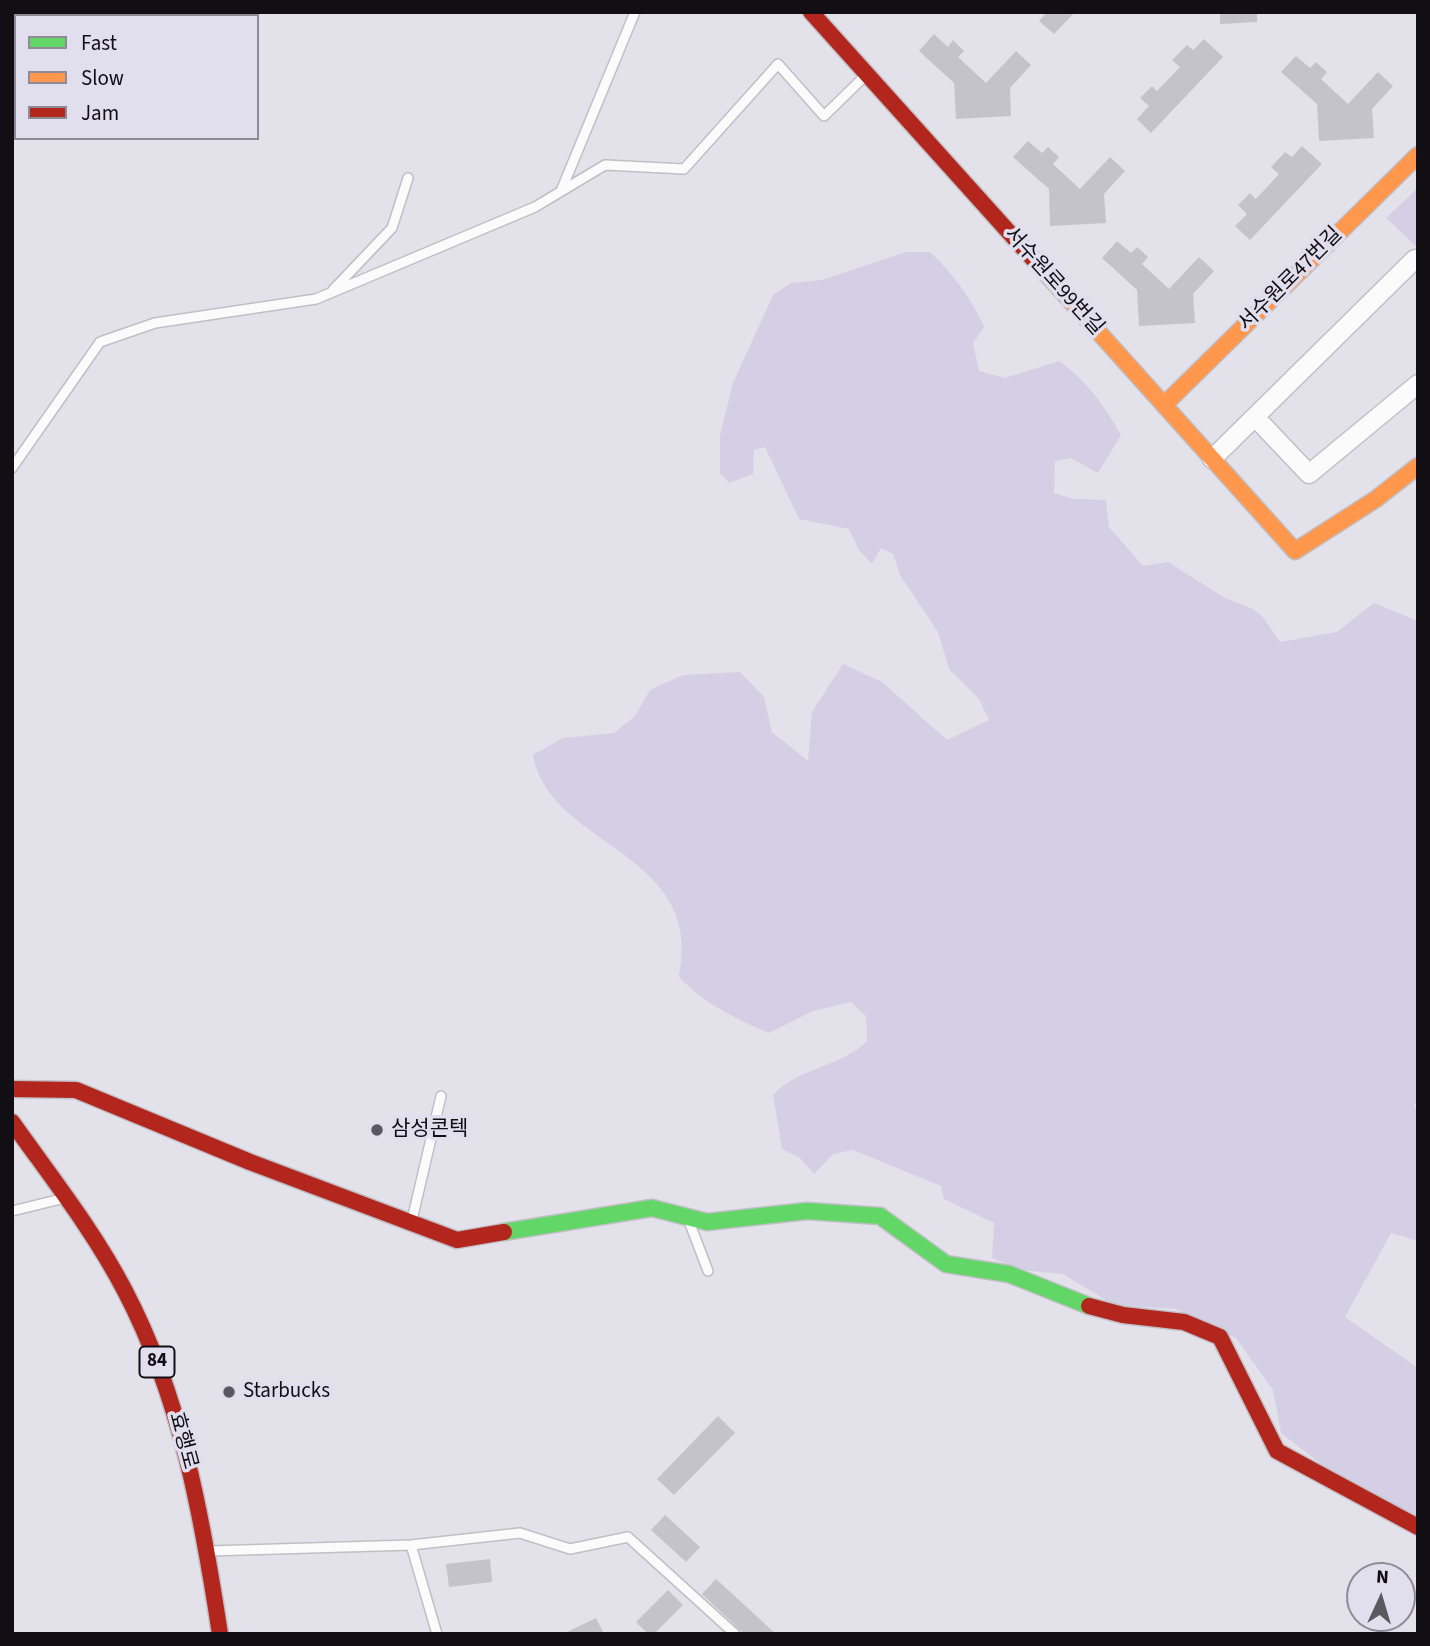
<!DOCTYPE html>
<html>
<head>
<meta charset="utf-8">
<style>
  body { margin:0 }
  #map { position:relative; width:1430px; height:1646px; overflow:hidden; background:#e3e2ea; font-family:"Source Sans 3",sans-serif }
  canvas { display:block }
  .frame { position:absolute; inset:0; border:14px solid #110f14; pointer-events:none }
  .legend { position:absolute; left:14px; top:14px; width:245px; height:126px; box-sizing:border-box; background:#e1deed; border:2px solid #8e8b96; margin:0; padding:9px 12px; list-style:none; font-size:21px; color:#110f14 }
  .legend li { display:flex; align-items:center; gap:14px; height:35px }
  .legend b { width:35px; border:2px solid #8e8b96 }
  .north { position:absolute; left:1346px; top:1562px; width:70px; height:70px; box-sizing:border-box; background:#e1deed; border:2px solid #8e8b96; border-radius:50%; rotate:4deg; font-size:19px; font-weight:700; line-height:28px; text-align:center; color:#110f14 }
  .north::after { content:''; display:block; margin:auto; width:24px; height:32px; background:#5a595f; clip-path:polygon(50% 0,100% 100%,50% 72%,0 100%) }
</style>
</head>
<body>
<div id="map">
<canvas width="1430" height="1646"></canvas>
<div class="frame"></div>
<ul class="legend">
<li><b style="height:9px;background:#63d668"></b>Fast</li>
<li><b style="height:9px;background:#ff974d"></b>Slow</li>
<li><b style="height:9px;background:#b3261e"></b>Jam</li>
</ul>
<div class="north">N</div>
</div>
<script>
const ctx = document.querySelector('canvas').getContext('2d');
ctx.lineJoin = 'round';
function paint(path, color) { ctx.fillStyle = color; ctx.fill(path, 'evenodd'); }
function trace(path, color, width, dash) { ctx.strokeStyle = color; ctx.lineWidth = width; ctx.lineCap = dash ? 'butt' : 'round'; ctx.setLineDash(dash || []); ctx.stroke(path); }
function write(font, color, halo, rows, align = 'center') {
  ctx.font = font + ' "Source Sans 3","Noto Sans KR",sans-serif'; ctx.lineWidth = 7; ctx.setLineDash([]); ctx.textBaseline = 'middle'; ctx.strokeStyle = halo; ctx.fillStyle = color; for (const [text, x, y, turn = 0] of rows) {
    ctx.save(); ctx.translate(x, y); ctx.rotate((+turn || 0) * Math.PI / 180); ctx.textAlign = isNaN(turn) ? turn : align; if (halo) ctx.strokeText(text, 0, 0); ctx.fillText(text, 0, 0); ctx.restore();
  }
}
const green = new Path2D(`
  M1418 188V248L1386 218Z
  M906 252H930C954 275 970 296 984 327L973 343 979 371 1005 378 1059 361C1088 382 1103 404 1121 435L1098 473 1071 458 1055 461 1054 493 1073 499 1106 500 1109 527 1143 566 1168 562 1225 598 1253 609 1263 617 1280 642 1337 632 1374 603 1418 621V1097L1414 1106 1418 1113V1241L1391 1233 1345 1317 1418 1368V1519L1325 1467 1281 1433 1273 1390 1236 1338 1176 1309 1114 1305 1063 1274 1021 1270 992 1258 994 1223 944 1199 941 1186 853 1150 833 1154 814 1174 800 1158 782 1149 773 1095C799 1067 841 1067 867 1041L866 1016 851 1002 813 1011 769 1033C734 1018 705 1004 679 977 706 850 550 849 533 755L563 738 614 733 635 716 650 690 683 675 740 672 764 697 772 732 808 761 812 712 843 664 882 682 947 740 989 720 979 699 949 669 938 632 900 575 893 554 881 548 872 564 859 550 849 529 799 519 765 447 754 450 753 474 729 483 720 473V435L733 383 773 295 791 283 822 280Z`);
const building = new Path2D(`
  M1047 12H1075L1054 34 1039 21Z
  M1220 12H1257V22L1220 24Z
  M934 34 948 47 953 40 964 51 958 57 986 83 1016 51 1031 65 1010 88 1011 116 956 119 954 83 919 51Z
  M1204 39 1223 57 1151 133 1137 119 1149 106 1140 98 1152 86 1157 91 1180 67 1172 60 1187 45 1193 50Z
  M1296 56 1310 68 1316 62 1327 72 1321 79 1348 104 1378 72 1393 86 1372 109 1374 138 1319 141 1317 104 1281 72Z
  M1028 141 1042 153 1048 147 1059 157 1053 164 1080 189 1110 157 1125 171 1104 194 1106 223 1050 226 1049 189 1013 157Z
  M1302 146 1322 164 1250 240 1235 226 1247 214 1238 205 1250 193 1256 199 1279 174 1271 167 1285 152 1292 157Z
  M1117 241 1131 253 1137 247 1148 257 1142 264 1169 289 1199 257 1214 271 1193 294 1195 323 1139 326 1137 290 1102 258Z
  M718 1416 735 1433 674 1495 657 1479Z
  M665 1515 700 1547 686 1562 651 1530Z
  M490 1559 492 1582 449 1587 446 1564Z
  M716 1579 776 1634H745L740 1630 702 1594Z
  M668 1590 683 1605 654 1634H648L636 1622Z
  M596 1618 604 1634H563Z`);
const lane = new Path2D(`
  M561 191 635 12
  M333 290 392 228 408 178
  M12 468 100 342 155 323 316 299 535 207 605 165 684 169 778 64 824 116 865 76
  M12 1211 61 1199
  M412 1220 441 1096
  M690 1224 708 1271
  M411 1545 437 1634
  M209 1551 411 1545 520 1533 570 1549 628 1537 735 1634`);
const street = new Path2D(`
  M1255 417 1309 474 1418 384
  M1212 459 1415 259 1418 262`);
const fast = new Path2D(`
  M504 1232 652 1208 707 1222 807 1211 880 1216 946 1264 1009 1274 1089 1306`);
const slow = new Path2D(`
  M1042 269 1295 551 1376 499 1418 466
  M1164 405 1418 155`);
const jam = new Path2D(`
  M811 12 1042 269
  M12 1089 76 1090 250 1162 457 1240 504 1232
  M12 1122C51 1177 94 1231 125 1291 181 1398 202 1516 220 1634
  M1089 1306 1123 1315 1184 1322 1220 1337 1277 1451 1418 1527`);
const markers = [
  [377,1130,7,"#5a595f"],
  [229,1392,7,"#5a595f"]
];
const shields = [
  [157,1362,35]
];
const shieldNames = [
  ["84",157,1362]
];
const streetNames = [
  ["서수원로47번길",1291,280,-45],
  ["서수원로99번길",1053,282,48],
  ["효행로",182,1441,75]
];
const poiNames = [
  ["삼성콘텍",391,1130],
  ["Starbucks",243,1392]
];
paint(green, '#d4cfe5');
paint(building, '#c4c3ca');
trace(lane, '#c0bfc5', 12);
trace(street, '#c0bfc5', 21);
trace(fast, '#c0bfc5', 19);
trace(slow, '#c0bfc5', 19);
trace(jam, '#c0bfc5', 19);
trace(lane, '#fbfbfc', 9);
trace(street, '#fbfbfc', 18);
trace(fast, '#63d668', 16);
trace(slow, '#ff974d', 16);
trace(jam, '#b3261e', 16);
for (const [x, y, r, color] of markers) { const dot = new Path2D(); dot.arc(x, y, r, 0, 2 * Math.PI); ctx.fillStyle = color; ctx.fill(dot); trace(dot, '#e1deed', 2.5); }
for (const [x, y, w] of shields) { const box = new Path2D(); box.roundRect(x - w / 2, y - 15.5, w, 31, 5); ctx.fillStyle = '#e1deed'; ctx.fill(box); trace(box, '#110f14', 2); }
write('bold 19px', '#110f14', null, shieldNames);
write('21px', '#110f14', '#e1deed', streetNames);
write('21px', '#110f14', '#e1deed', poiNames, 'left');
</script>
</body>
</html>
